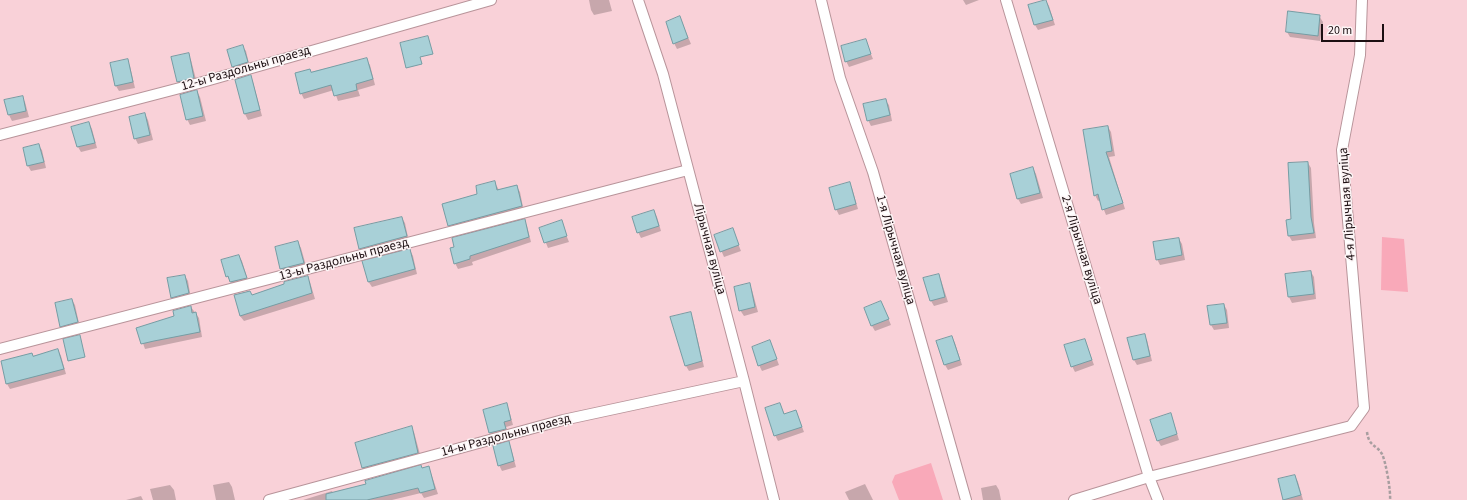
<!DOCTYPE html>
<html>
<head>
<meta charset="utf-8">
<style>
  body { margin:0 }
  #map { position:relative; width:1467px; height:500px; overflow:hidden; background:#fcf4f5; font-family:"Source Sans 3",sans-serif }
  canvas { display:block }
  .scale { position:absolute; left:1321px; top:24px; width:63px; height:18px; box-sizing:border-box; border:2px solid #1c0f12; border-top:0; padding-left:5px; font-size:12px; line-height:14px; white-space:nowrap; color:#1c0f12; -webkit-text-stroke:3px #fcf4f5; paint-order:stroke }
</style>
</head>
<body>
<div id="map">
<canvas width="1467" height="500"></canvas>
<div class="scale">20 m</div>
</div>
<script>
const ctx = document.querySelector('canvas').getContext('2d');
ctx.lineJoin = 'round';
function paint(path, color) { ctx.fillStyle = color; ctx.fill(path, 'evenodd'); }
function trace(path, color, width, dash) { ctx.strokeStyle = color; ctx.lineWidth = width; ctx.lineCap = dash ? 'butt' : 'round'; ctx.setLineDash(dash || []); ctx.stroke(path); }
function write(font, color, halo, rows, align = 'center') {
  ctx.font = font + ' "Source Sans 3",sans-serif'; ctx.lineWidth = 3; ctx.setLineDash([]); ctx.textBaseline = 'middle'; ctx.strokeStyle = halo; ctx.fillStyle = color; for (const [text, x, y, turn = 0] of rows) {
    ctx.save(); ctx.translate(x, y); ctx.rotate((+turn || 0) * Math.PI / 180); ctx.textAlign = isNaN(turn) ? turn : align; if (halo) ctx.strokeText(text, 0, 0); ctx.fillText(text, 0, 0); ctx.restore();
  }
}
const green = new Path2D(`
  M0 0H1467V500H0Z`);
const water = new Path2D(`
  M1382 237 1404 239 1408 292 1381 290Z
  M931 463 943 500H899L892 482 895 475Z`);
const shadow = new Path2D(`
  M589 0H609L612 11 594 15 591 10Z
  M963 0H979L966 5Z
  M1046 1 1049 6 1055 25 1038 30 1035 25 1029 6Z
  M1319 16 1323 22 1320 41 1290 37 1287 32Z
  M680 18 691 44 677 49 674 43Z
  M865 40 873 59 849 67 846 61Z
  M242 46 246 51 250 68 236 72 233 67Z
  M188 54 191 60 197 83 181 87 178 82Z
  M366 60 370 65 375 85 358 90 360 96 338 101 334 90 304 99 301 93 311 73Z
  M127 61 130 66 135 88 119 91 116 86 111 64Z
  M250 76 253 82 262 116 248 120 245 114 236 80Z
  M197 91 200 97 206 121 190 125 187 119Z
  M22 97 25 102 29 117 12 121 9 115 6 101Z
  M885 100 889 105 892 121 871 126 868 120Z
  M145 114 148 120 153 140 138 144 135 138Z
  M89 123 92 129 97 148 81 152 78 147 73 127Z
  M1108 127 1111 132 1115 156 1109 157 1125 209 1106 215 1100 200 1098 201 1095 195Z
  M38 145 42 150 46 168 31 171 28 166 24 148Z
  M1308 163 1311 168 1314 223 1316 238 1292 241 1289 236Z
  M1033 168 1036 174 1043 198 1021 204 1018 199 1011 174Z
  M495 183 499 190 517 187 520 192 524 212 452 231 449 225 479 195Z
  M849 183 852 188 858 209 839 215 836 209Z
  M654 211 657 217 661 231 641 238 638 232Z
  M402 218 405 223 409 242 363 254 360 248Z
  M524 220 527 226 531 242 472 262 473 265 458 269 455 263Z
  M561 222 569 242 548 248 540 228Z
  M732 229 741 251 724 257 715 236Z
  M1179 239 1182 244 1185 260 1160 265 1157 259Z
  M298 242 301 248 307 269 284 274 281 269 276 248Z
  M410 250 413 256 417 274 372 287 368 281Z
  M239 256 242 261 249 284 234 287 227 276Z
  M1311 272 1314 277 1316 299 1292 303 1289 297 1286 275Z
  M938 275 941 280 948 302 934 306 931 301Z
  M185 276 188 281 191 299 175 303 171 298Z
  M307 277 310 282 315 299 244 321 240 316 235 296H252Z
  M749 284 752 290 758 312 744 316 740 310Z
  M72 300 75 305 80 328 64 332 61 326Z
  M1224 305 1227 310 1229 328 1214 330 1211 325 1208 307Z
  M191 307 199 318 202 337 145 349 138 329 175 317Z
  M884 308 891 325 875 331 872 326Z
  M690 313 693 319 704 367 689 371 686 366 671 317Z
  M1144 335 1147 340 1152 361 1137 365 1134 360 1128 339Z
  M952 337 955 343 962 365 948 370 945 365Z
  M1085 340 1094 365 1075 372 1072 366Z
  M770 341 779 365 762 371 759 365Z
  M58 350 61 356 66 374 10 389 7 384 33 357Z
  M506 404 509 410 513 425 506 427 508 434 493 438 490 433 484 410Z
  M780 405 785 415 796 411 804 432 778 441 775 435Z
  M1170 414 1173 420 1179 440 1161 446 1158 441Z
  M411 427 414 432 421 458 366 473 362 468Z
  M508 443 511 448 516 467 502 471 499 465Z
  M428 467 431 473 438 494 424 498 421 493 392 500H303L332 491 333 493 367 485Z
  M1295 476 1298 482 1303 500H1285Z
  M229 482 232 487 235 500H216L213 485Z
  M865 484 873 500H849L845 492Z
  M170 485 174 490 176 500H153L150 489Z
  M996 485 999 490 1001 500H983L981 488Z
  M141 496 143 500H126Z`);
const building = new Path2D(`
  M1046 0 1053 20 1034 25 1028 5Z
  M1288 11 1320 15 1318 36 1286 32Z
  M680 16 688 38 673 44 666 22Z
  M428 36 433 54 420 57 422 64 406 68 400 43Z
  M866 39 871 54 845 62 841 46Z
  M243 45 248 62 232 67 227 50Z
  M189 53 194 78 177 82 171 57Z
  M367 58 373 79 356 84 357 90 334 96 331 85 300 94 295 73 310 69 311 72Z
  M128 59 133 82 115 86 110 63Z
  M251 75 260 110 244 114 235 80Z
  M197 90 203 116 186 120 180 95Z
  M23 96 26 111 8 115 4 100Z
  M886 99 890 115 867 121 863 104Z
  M145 113 150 135 134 139 129 117Z
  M89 122 95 143 77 147 71 127Z
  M1108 126 1112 151 1106 152 1123 203 1102 210 1098 194 1094 196 1083 130Z
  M39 144 44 162 27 166 23 148Z
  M1308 162 1311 217 1314 233 1288 236 1286 220 1291 219 1288 163Z
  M1033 167 1040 193 1017 199 1010 174Z
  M495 181 497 190 517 185 522 206 448 226 442 204 477 194 476 186Z
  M850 182 856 204 835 210 829 188Z
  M654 210 659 226 637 233 632 217Z
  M402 217 407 236 359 249 354 228Z
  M525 219 529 237 470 256V259L454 264 450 248 454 247 452 238Z
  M562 220 567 236 544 243 539 228Z
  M733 228 739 245 720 252 714 235Z
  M1179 238 1182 255 1156 260 1153 242Z
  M298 241 304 263 280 269 275 247Z
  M410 249 415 269 368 282 362 261Z
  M239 255 247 278 230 282 228 276 226 277 221 260Z
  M1311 271 1314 294 1288 297 1285 274Z
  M939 274 945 297 930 301 923 278Z
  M185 275 189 293 171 298 167 278Z
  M308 276 312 293 240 316 234 295 250 291 252 295 284 284V282Z
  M750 283 755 307 739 311 734 287Z
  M72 299 78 322 60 327 55 303Z
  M881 301 889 319 871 326 864 308Z
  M1224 304 1227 323 1210 325 1207 306Z
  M191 306 192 313 196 312 200 332 154 341 141 344 136 328 174 316 173 311Z
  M691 312 702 361 685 366 670 317Z
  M1145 334 1150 356 1133 360 1127 338Z
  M80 335 85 357 68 361 63 339Z
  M952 336 960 360 944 365 936 341Z
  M1085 339 1092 360 1071 367 1064 345Z
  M770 340 777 359 758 366 752 347Z
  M58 349 64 369 6 384 1 361 32 353 33 356Z
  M507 403 511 420 504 422 506 429 489 433 483 410Z
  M780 403 784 414 796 410 802 427 774 436 765 408Z
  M1171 413 1177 434 1157 441 1150 420Z
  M412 426 418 453 362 468 355 443Z
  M509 441 514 461 498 466 493 446Z
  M421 465 422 468 429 466 435 489 420 493 418 488 367 500H326V494L366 484 365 481Z
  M1295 475 1301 495 1283 500 1278 479Z`);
const path = new Path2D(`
  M1367 432C1369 447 1376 444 1382 454 1386 462 1391 492 1390 500`);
const service = new Path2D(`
  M638 0 663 74 744 381 774 500
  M821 0 840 78 873 172 966 500
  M1006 0 1149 477 1158 500
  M0 135 199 83 491 0
  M0 349 688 170
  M269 500 563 420 744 381
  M1074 500 1149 477 1351 426 1364 408 1342 150 1360 55 1362 0`);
const streetNames = [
  ["12-ы Раздольны праезд",246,69,-16],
  ["4-я Лірычная вуліца",1348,204,-94],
  ["Лірычная вуліца",709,249,75],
  ["1-я Лірычная вуліца",895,250,74],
  ["2-я Лірычная вуліца",1081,250,73],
  ["13-ы Раздольны праезд",344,260,-15],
  ["14-ы Раздольны праезд",506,436,-15]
];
paint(green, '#f9d1d8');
paint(water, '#f9a9b9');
paint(shadow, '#0003');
paint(building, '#a8d0d7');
trace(building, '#769da4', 1);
trace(service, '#b8949a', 12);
trace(path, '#a89ea0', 2.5, [3, 2]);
trace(service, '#fff', 10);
write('13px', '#1c0f12', '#fcf4f5', streetNames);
</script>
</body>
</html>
